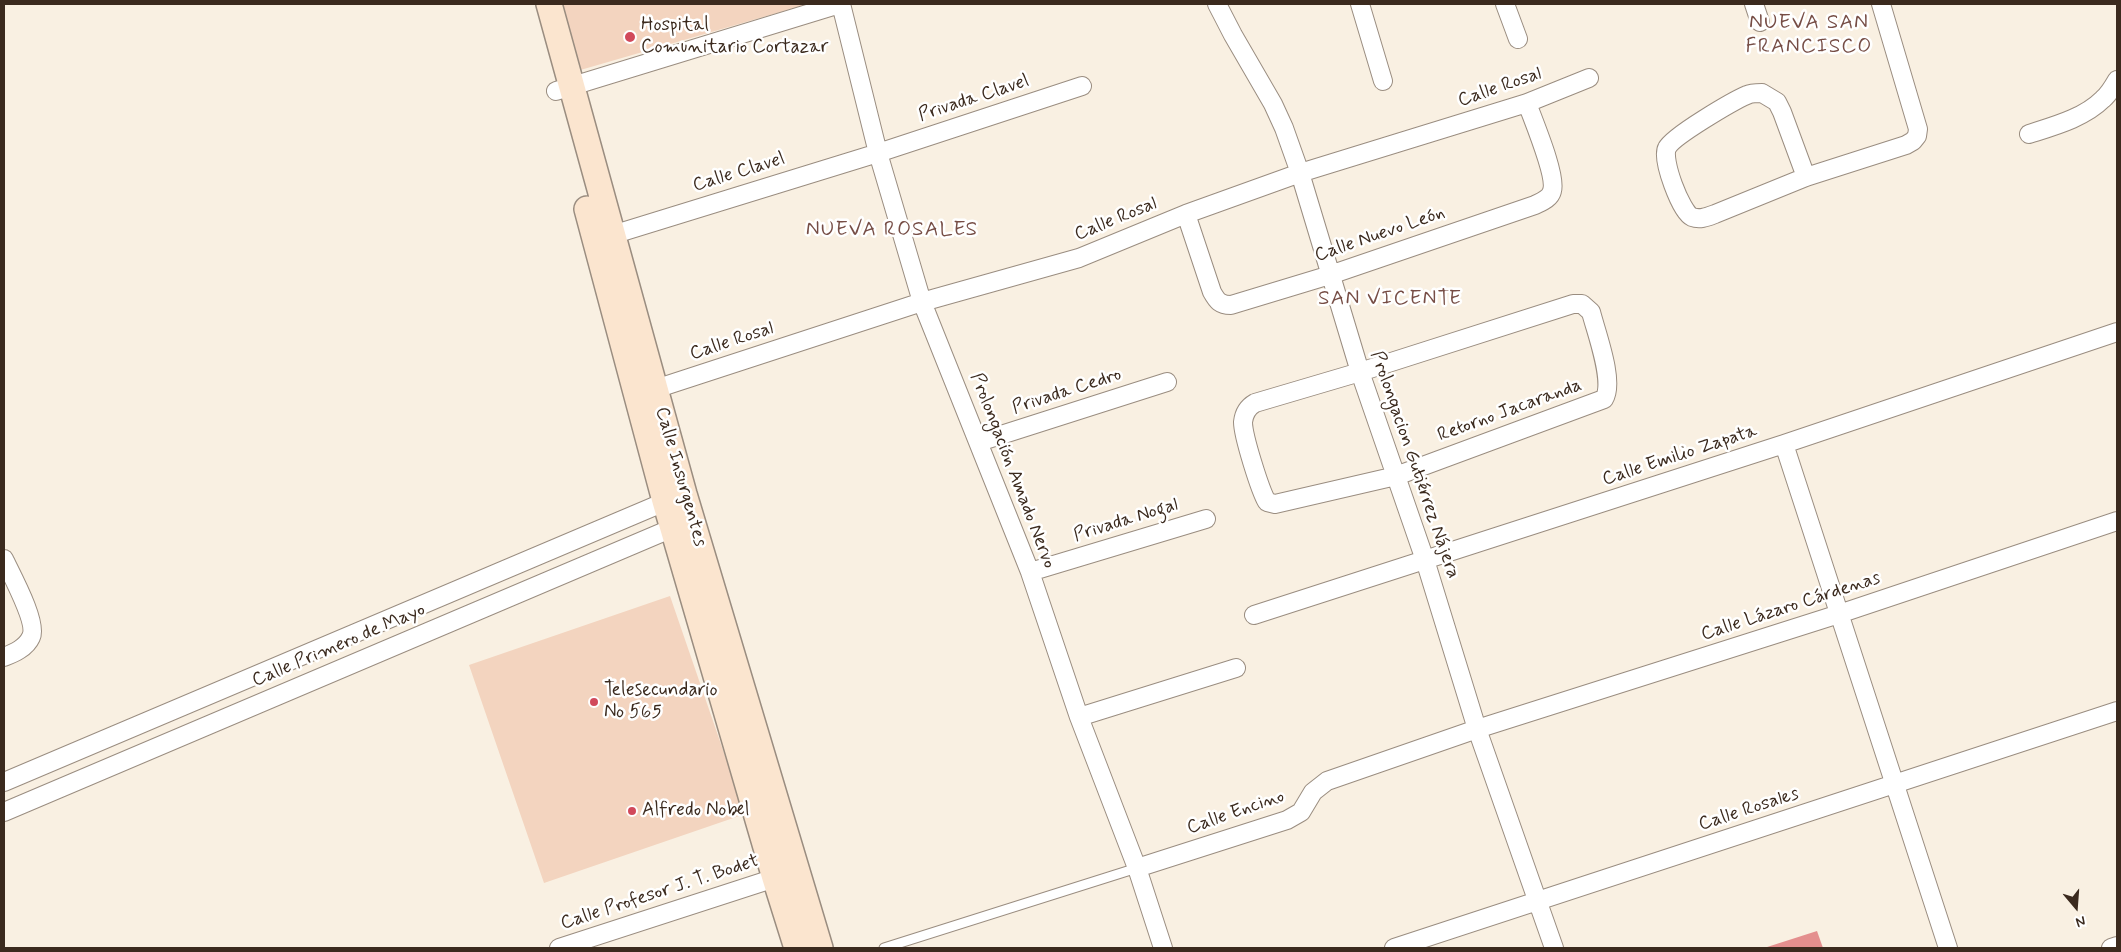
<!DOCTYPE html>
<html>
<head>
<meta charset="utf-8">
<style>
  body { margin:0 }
  #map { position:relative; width:2121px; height:952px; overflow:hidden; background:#f9f0e2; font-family:Mynerve,sans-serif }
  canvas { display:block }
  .frame { position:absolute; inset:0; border:5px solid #3b2a1e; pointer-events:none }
  .north { position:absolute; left:2051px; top:882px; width:50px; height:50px; -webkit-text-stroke:4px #fff; paint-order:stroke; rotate:162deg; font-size:14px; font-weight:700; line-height:20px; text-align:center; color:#3b2a1e }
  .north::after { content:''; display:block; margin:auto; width:18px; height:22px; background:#3b2a1e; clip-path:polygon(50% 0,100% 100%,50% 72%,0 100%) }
</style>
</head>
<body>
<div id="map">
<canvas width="2121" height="952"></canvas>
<div class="frame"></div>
<div class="north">N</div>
</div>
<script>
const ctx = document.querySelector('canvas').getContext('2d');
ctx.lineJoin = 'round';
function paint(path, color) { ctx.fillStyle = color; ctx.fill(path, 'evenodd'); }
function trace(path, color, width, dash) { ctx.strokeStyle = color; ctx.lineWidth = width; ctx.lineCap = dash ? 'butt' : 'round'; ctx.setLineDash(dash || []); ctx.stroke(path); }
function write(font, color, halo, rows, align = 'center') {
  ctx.font = font + ' Mynerve,sans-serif'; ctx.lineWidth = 5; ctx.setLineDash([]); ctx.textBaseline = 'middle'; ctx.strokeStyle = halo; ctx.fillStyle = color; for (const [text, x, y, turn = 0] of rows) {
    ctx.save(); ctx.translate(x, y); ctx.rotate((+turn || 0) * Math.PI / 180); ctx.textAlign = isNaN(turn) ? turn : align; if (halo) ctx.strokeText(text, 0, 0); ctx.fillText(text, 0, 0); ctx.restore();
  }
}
const built = new Path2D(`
  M558 4H808L577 71Z
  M670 596 745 814 544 883 469 665Z`);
const building = new Path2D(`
  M1817 931 1823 948H1764Z`);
const service = new Path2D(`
  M884 948 1137 868`);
const minor = new Path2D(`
  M841 4 878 153 922 302 1030 572 1079 717 1137 868 1163 948
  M1217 4 1233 35 1273 104 1284 128 1300 173 1360 372 1425 560 1477 729 1554 948
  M1360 4 1383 81
  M1505 4 1518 39
  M1754 4 1760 22
  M556 91 840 4
  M2029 134C2054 126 2084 118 2103 99 2109 94 2113 87 2117 80
  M1806 177 1782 112 1777 102 1762 93C1757 93 1751 93 1747 95 1733 101 1673 136 1667 148 1661 159 1681 212 1692 217 1700 220 1707 217 1715 214L1806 177 1906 145 1913 141 1917 136 1918 129 1881 4
  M1186 214 1212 292C1217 301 1220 305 1231 305L1330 275 1535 205C1541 202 1550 199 1552 191 1557 176 1533 120 1527 103
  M612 235 878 153 1082 86
  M1573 304H1582L1591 312C1596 332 1615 382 1604 399L1396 476 1275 504 1267 502C1260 490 1243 436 1243 422 1244 413 1248 407 1255 403L1360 372Z
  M646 392 922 302 1079 258 1186 214 1300 173 1527 103 1589 78
  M979 442 1167 382
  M1784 444 1948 948
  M4 559C11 574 38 623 31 637 26 648 14 653 4 657
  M1030 572 1206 519
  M1254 615 1784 444 2117 332
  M1079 717 1236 668
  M4 782 674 498
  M4 812 682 524
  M1137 868 1287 820 1301 812 1313 792 1327 781 1477 729 1839 614 2117 521
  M559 948 775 878
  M1394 948 2117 711
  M2111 948 2117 946`);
const secondary = new Path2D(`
  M549 4 684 494 820 948
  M587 209 665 501 775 878 797 948`);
const markers = [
  [630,37,6,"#d1495b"],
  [594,702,5,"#d1495b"],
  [632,811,5,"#d1495b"]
];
const poiNames = [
  ["Hospital",641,26],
  ["Comunitario Cortazar",641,48],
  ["Telesecundario",604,691],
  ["No 565",604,713],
  ["Alfredo Nobel",642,811]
];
const streetNames = [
  ["Calle Rosal",1500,88,-19],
  ["Privada Clavel",974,99,-18],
  ["Calle Clavel",739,173,-17],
  ["Calle Rosal",1116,220,-22],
  ["Calle Nuevo León",1380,235,-19],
  ["Calle Rosal",732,342,-18],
  ["Privada Cedro",1067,392,-18],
  ["Retorno Jacaranda",1510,411,-20],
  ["Calle Emilio Zapata",1680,456,-18],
  ["Prolongacion Gutiérrez Nájera",1414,465,71],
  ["Prolongación Amado Nervo",1012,471,69],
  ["Calle Insurgentes",680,477,74],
  ["Privada Nogal",1126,521,-17],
  ["Calle Lázaro Cárdenas",1791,607,-18],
  ["Calle Primero de Mayo",339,646,-23],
  ["Calle Rosales",1749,810,-18],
  ["Calle Encino",1236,813,-19],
  ["Calle Profesor J. T. Bodet",660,893,-18]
];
const quarterNames = [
  ["NUEVA SAN",1809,24],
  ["FRANCISCO",1809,48],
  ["NUEVA ROSALES",892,231],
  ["SAN VICENTE",1390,300]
];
paint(built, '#f3d4bf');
paint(building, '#e48f8e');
trace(service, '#9a8d80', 11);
trace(minor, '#9a8d80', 20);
trace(secondary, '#9a8d80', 28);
trace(service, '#fff', 9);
trace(minor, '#fff', 18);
trace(secondary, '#fbe5cf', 25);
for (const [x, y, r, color] of markers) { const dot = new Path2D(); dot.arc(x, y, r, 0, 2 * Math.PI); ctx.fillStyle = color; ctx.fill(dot); trace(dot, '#fff', 2); }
write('19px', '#3b2a1e', '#fff', poiNames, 'left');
write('19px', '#3b2a1e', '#fff', streetNames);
ctx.letterSpacing = '1px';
write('21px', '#764d45', '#fff', quarterNames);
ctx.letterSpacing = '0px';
</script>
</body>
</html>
